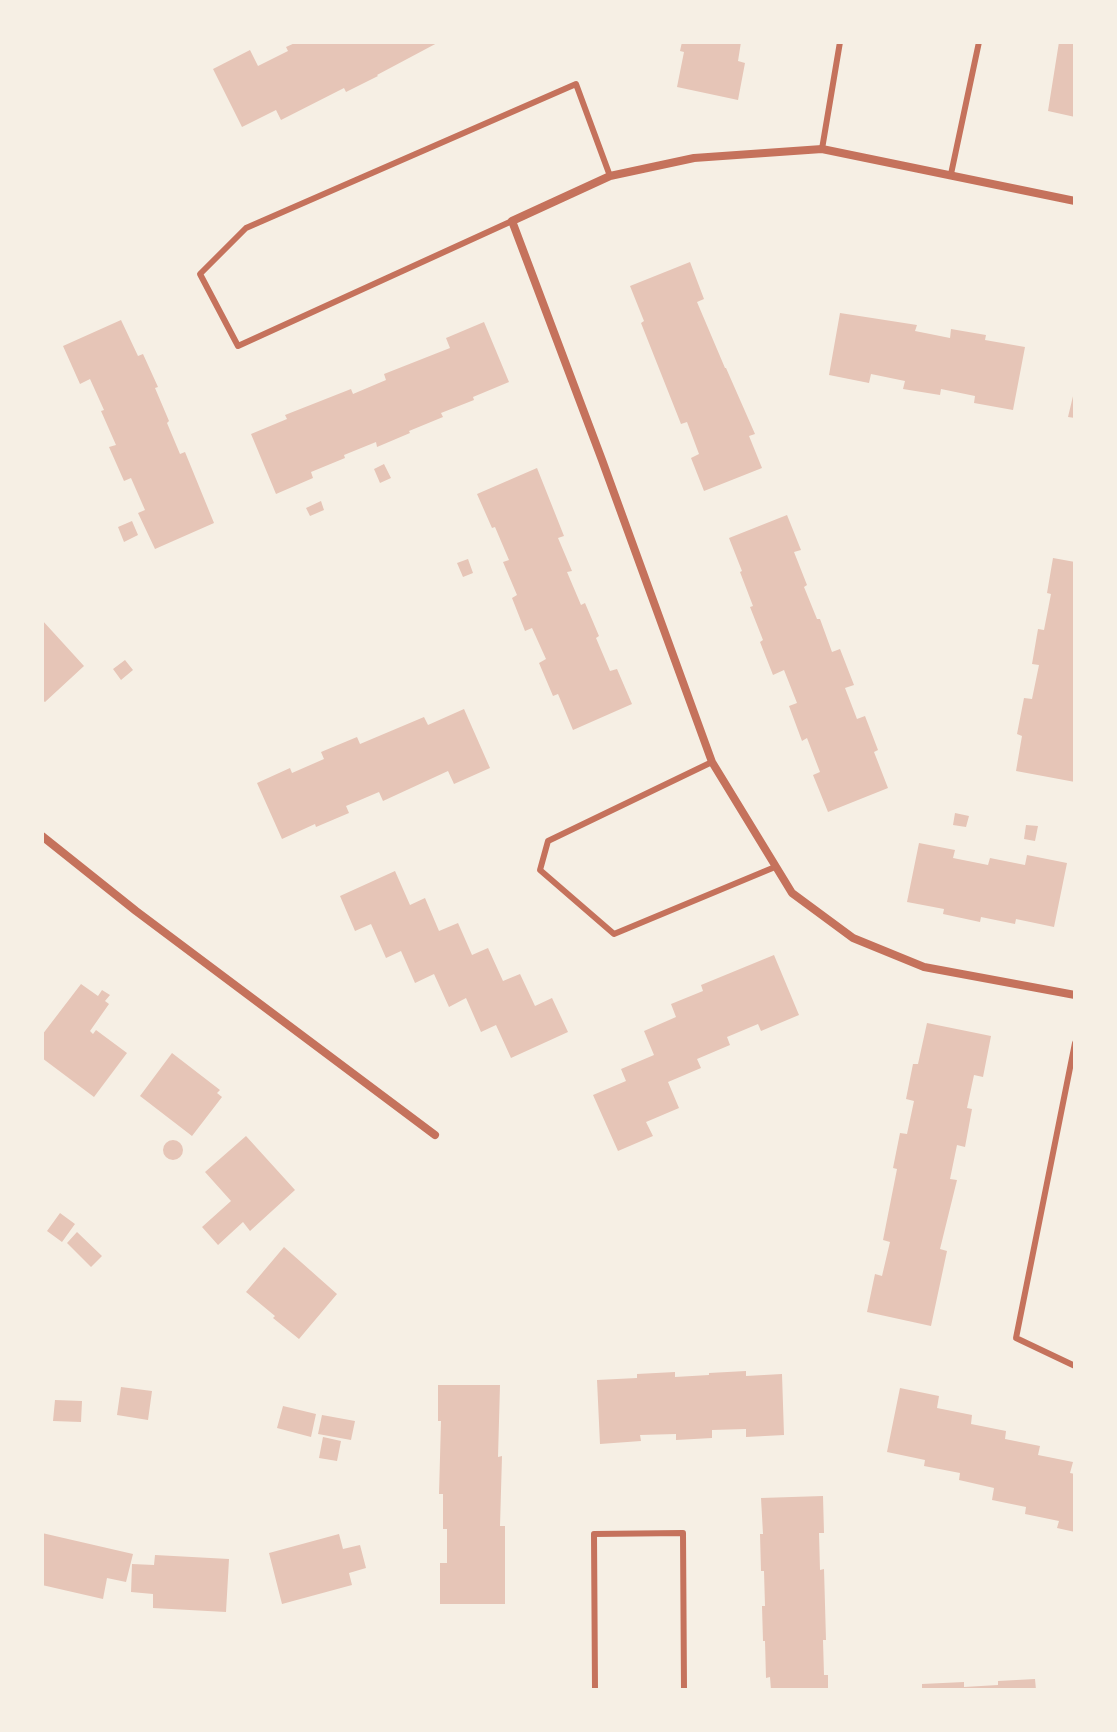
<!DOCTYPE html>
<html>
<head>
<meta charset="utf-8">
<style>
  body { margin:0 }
  #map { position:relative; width:1117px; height:1732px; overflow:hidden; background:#f6efe4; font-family:"Work Sans",sans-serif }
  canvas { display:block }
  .frame { position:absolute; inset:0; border:44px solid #f6efe4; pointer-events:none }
</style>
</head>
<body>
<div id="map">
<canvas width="1117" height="1732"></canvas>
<div class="frame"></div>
</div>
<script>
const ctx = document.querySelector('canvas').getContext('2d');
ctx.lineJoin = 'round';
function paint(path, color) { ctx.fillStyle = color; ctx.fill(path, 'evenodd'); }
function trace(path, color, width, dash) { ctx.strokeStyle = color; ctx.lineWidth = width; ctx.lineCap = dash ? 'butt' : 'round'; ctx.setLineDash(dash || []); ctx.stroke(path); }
const building = new Path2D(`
  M297 42H439L377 75 378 76 346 92 344 88 281 120 276 110 242 127 213 69 250 50 258 66 288 51 286 47Z
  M682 42H741L738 61 745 63 738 100 677 87 684 52 680 51Z
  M1059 42H1075V117L1048 111Z
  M690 262 704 299 697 302 725 368H726L755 434 749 436 762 468 704 491 691 458 699 454 687 422 681 424 641 323 644 321 630 286Z
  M840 313 917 325 915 331 950 338 951 329 986 335 985 340 1025 347 1013 410 974 403 975 396 941 389 940 395 903 389 905 381 871 374 869 383 829 375Z
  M121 320 138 356 143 354 158 387 155 388 169 421 167 423 180 454 185 452 214 523 155 549 138 513 145 510 131 478 124 481 109 447 116 445 101 411 104 410 90 379 80 384 63 346Z
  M484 322 509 382 473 397 474 400 441 413 443 417 409 431 410 433 377 447 376 442 344 455 345 458 311 472 313 478 276 494 251 434 287 419 285 415 351 389 353 394 386 380 384 374 450 348 446 338Z
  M1074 392H1075V418L1068 417Z
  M384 464 391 478 380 483 374 469Z
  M537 468 564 536 558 538 572 571 567 572 581 605 585 603 599 636 596 638 610 671 617 669 632 704 573 730 558 694 553 696 539 663 546 659 532 628 525 631 512 598 517 595 503 562 509 560 495 527 492 528 477 494Z
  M321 501 324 510 310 516 306 508Z
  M787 515 801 550 794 552 807 585 804 587 817 619H820L832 652 840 649 854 685 845 688 857 719 865 716 878 750 874 752 888 788 828 812 813 775 820 772 807 738 802 741 789 706 797 703 784 670 773 675 760 642 763 640 750 607 753 606 740 572 742 571 729 538Z
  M132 521 138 535 124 542 118 527Z
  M1053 558 1075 562V782L1016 771 1022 736 1017 734 1024 698 1032 699 1039 665 1032 664 1038 629 1044 630 1051 594 1047 593Z
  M468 559 473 573 463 577 457 563Z
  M42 620 84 666 45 702 42 700Z
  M125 660 133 670 121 680 113 669Z
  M464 709 490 768 454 784 448 771 383 801 379 792 346 806 349 813 316 827 315 824 282 839 257 783 290 768 292 773 324 759 321 752 357 737 360 744 424 717 428 725Z
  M955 813 969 816 966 827 953 825Z
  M1026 825 1038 826 1035 841 1024 839Z
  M919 843 955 850 953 858 988 865 990 858 1025 865 1027 855 1067 863 1054 927 1016 919 1015 924 981 917 980 922 943 914 944 909 907 902Z
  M395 871 410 905 425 898 439 931 458 923 472 955 488 948 503 981 520 974 535 1006 552 998 568 1032 511 1058 496 1025 481 1032 466 998 449 1007 434 974 415 983 401 951 386 958 371 924 355 931 340 896Z
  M774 955 799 1015 761 1031 758 1024 727 1037 730 1045 697 1059 701 1068 668 1082 679 1108 646 1122 653 1136 618 1151 593 1095 626 1081 621 1069 654 1055 644 1031 676 1017 671 1004 703 991 701 985Z
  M81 984 98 996 102 990 110 995 105 1001 109 1004 90 1031 93 1034 96 1030 127 1053 94 1097 42 1058V1035Z
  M927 1023 991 1036 983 1077 974 1075 967 1108 972 1109 965 1147 957 1145 950 1179 957 1180 940 1249 947 1251 931 1326 867 1312 875 1274 882 1276 890 1242 883 1240 897 1169 893 1168 900 1133 907 1134 914 1101 906 1099 913 1064H918Z
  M172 1053 220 1090 217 1093 222 1097 192 1136 140 1096Z
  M246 1136 295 1190 250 1231 243 1222 218 1245 202 1227 231 1201 205 1172Z
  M163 1150a10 10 0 1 1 20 0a10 10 0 1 1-20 0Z
  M60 1213 75 1224 62 1242 47 1231Z
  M77 1232 102 1256 91 1267 67 1243Z
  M284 1247 337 1294 299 1339 273 1318 275 1316 246 1292Z
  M746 1371V1376L782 1374 784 1435 746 1437V1429L712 1430V1438L676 1440V1434L640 1435 641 1441 600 1444 597 1380 637 1378V1374L675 1372V1377L709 1375V1373Z
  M438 1385H500L498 1457 502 1456 500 1526H505V1604H440V1563H447V1529H443V1494H439L441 1421H438Z
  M121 1387 152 1391 148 1420 117 1415Z
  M900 1388 939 1396 937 1408 972 1415 971 1424 1006 1431 1005 1439 1040 1446 1038 1455 1073 1462 1070 1473 1075 1474V1532L1057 1528 1059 1521 1025 1514 1026 1507 992 1500 994 1488 959 1480 960 1473 924 1466 925 1460 887 1452Z
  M55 1400 82 1401 81 1422 53 1421Z
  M283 1406 316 1414 311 1437 277 1428Z
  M322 1415 355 1421 351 1440 318 1434Z
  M323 1437 341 1441 337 1461 319 1458Z
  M823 1496 824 1533H819L820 1570 824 1569 826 1640H823L824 1675H828V1690H771L770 1677 766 1678 765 1641H763L762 1606H765L764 1571H761L760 1534H763L761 1498Z
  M42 1533 133 1554 126 1582 107 1578 103 1599 42 1585Z
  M339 1534 343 1549 360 1545 366 1568 349 1573 352 1585 282 1604 269 1553Z
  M155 1555 229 1559 226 1612 153 1608V1594L131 1592 132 1564 154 1565Z
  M1035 1679 1036 1690H922V1684L964 1682V1687L998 1685V1681Z`);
const service = new Path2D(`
  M822 149 840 42
  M951 174 979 42
  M512 221 238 346 200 274 246 228 576 84 610 176
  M712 762 548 841 540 870 614 934 775 867
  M1075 1043 1016 1338 1075 1366
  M595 1690 594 1534 683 1533 684 1690`);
const minor = new Path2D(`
  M1075 201 822 149 694 158 610 176 512 221 602 460 712 762 792 893 853 938 924 967 1075 995
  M42 836 136 911 435 1135`);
paint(building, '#e6c5b7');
trace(service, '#c5725c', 6);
trace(minor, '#c5725c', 8);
</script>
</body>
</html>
